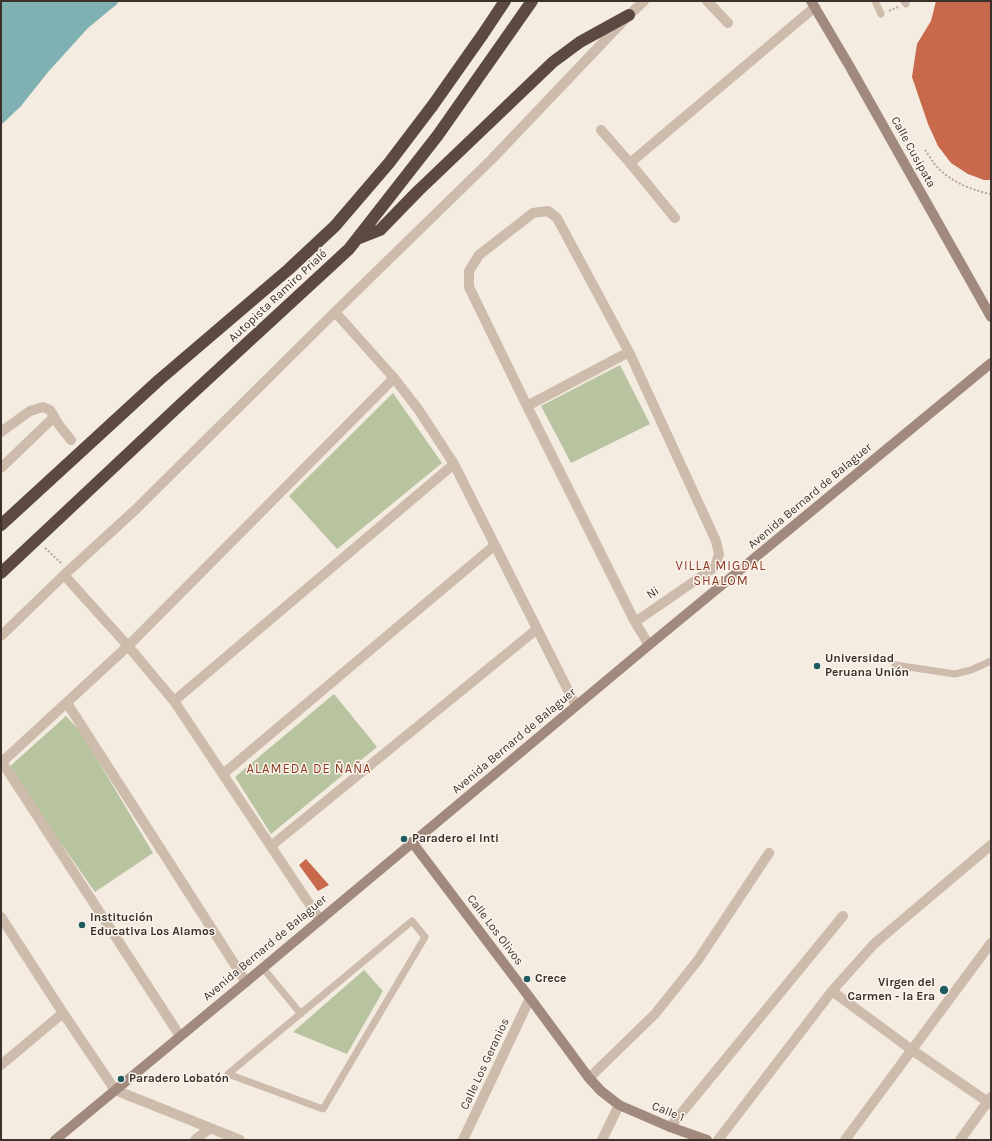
<!DOCTYPE html>
<html>
<head>
<meta charset="utf-8">
<style>
  body { margin:0 }
  #map { position:relative; width:992px; height:1141px; overflow:hidden; background:#f4ebe1; font-family:Karla,sans-serif }
  canvas { display:block }
  .frame { position:absolute; inset:0; border:2px solid #3b302b; pointer-events:none }
</style>
</head>
<body>
<div id="map">
<canvas width="992" height="1141"></canvas>
<div class="frame"></div>
</div>
<script>
const ctx = document.querySelector('canvas').getContext('2d');
ctx.lineJoin = 'round';
function paint(path, color) { ctx.fillStyle = color; ctx.fill(path, 'evenodd'); }
function trace(path, color, width, dash) { ctx.strokeStyle = color; ctx.lineWidth = width; ctx.lineCap = dash ? 'butt' : 'round'; ctx.setLineDash(dash || []); ctx.stroke(path); }
function write(font, color, halo, rows, align = 'center') {
  ctx.font = font + ' Karla,sans-serif'; ctx.lineWidth = 3; ctx.setLineDash([]); ctx.textBaseline = 'middle'; ctx.strokeStyle = halo; ctx.fillStyle = color; for (const [text, x, y, turn = 0] of rows) {
    ctx.save(); ctx.translate(x, y); ctx.rotate((+turn || 0) * Math.PI / 180); ctx.textAlign = isNaN(turn) ? turn : align; if (halo) ctx.strokeText(text, 0, 0); ctx.fillText(text, 0, 0); ctx.restore();
  }
}
const green = new Path2D(`
  M620 365 650 424 571 463 541 406Z
  M393 393 442 463 337 549 289 496Z
  M334 694 377 747 271 834 235 777Z
  M66 716 81 732 153 853 95 892 8 768Z
  M364 970 383 991 347 1054 293 1032Z`);
const water = new Path2D(`
  M1 1H119L117 4 88 28 48 72 21 106 1 125Z`);
const building = new Path2D(`
  M936 1H991V180H984L968 174 951 163 938 146 928 124 912 77 917 44 931 21Z
  M306 859 329 885 318 891 299 865Z`);
const path = new Path2D(`
  M889 11 898 7
  M925 150C929 155 933 163 938 168 952 182 971 190 991 194
  M45 548 62 564`);
const lane = new Path2D(`
  M875 1 881 14
  M904 1 906 4
  M895 665 955 674 971 670 991 661
  M412 921 425 937 323 1109 228 1074Z
  M263 968 301 1014`);
const street = new Path2D(`
  M707 1 728 23
  M601 130 630 163 675 218
  M630 163 815 7
  M335 312 394 378 418 409 454 464 576 706
  M527 406 629 352
  M1 432 30 411 43 407 50 410 59 425 71 440
  M1 468 54 417
  M64 575 128 646 174 701 320 920
  M635 622 715 567 719 554 716 541 629 352 557 218 548 211 533 213 479 255 469 271V287L527 406 635 622 649 645
  M1 636 64 575 134 511 335 312 492 159 629 15 644 1
  M174 701 454 464
  M67 703 246 982
  M2 762 180 1036
  M1 763 128 646 394 378
  M223 774 495 545
  M271 846 537 629
  M1 917 63 1013 115 1090 240 1140
  M832 991 912 1050 991 1104
  M1 1065 63 1013
  M589 1078 655 1014 698 960 769 853
  M670 1127 843 916
  M195 1140 210 1128
  M463 1140 530 998
  M602 1140 619 1105
  M718 1140 832 991 874 944 991 845
  M845 1140 991 943
  M960 1140 991 1097`);
const secondary = new Path2D(`
  M811 1 850 67 991 317
  M412 842 530 998 589 1078 601 1091 619 1105 670 1127 707 1140
  M55 1140 246 982 320 920 649 645 991 363`);
const highway = new Path2D(`
  M357 239 380 230 418 191 553 62 580 42 629 15
  M1 525 159 380 289 269 335 226 389 163 433 105 483 34 505 1
  M1 573 182 403 349 249 438 135 532 1`);
const markers = [
  [817,666,4,"#1f5a5e"],
  [404,839,4,"#1f5a5e"],
  [82,925,4,"#1f5a5e"],
  [527,979,4,"#1f5a5e"],
  [944,990,5,"#1f5a5e"],
  [121,1079,4,"#1f5a5e"]
];
const streetNames = [
  ["Calle Cusipata",913,152,61],
  ["Autopista Ramiro Prialé",278,296,-43],
  ["Avenida Bernard de Balaguer",810,496,-40],
  ["Ni",653,593,-34],
  ["Avenida Bernard de Balaguer",514,741,-40],
  ["Calle Los Olivos",495,930,53],
  ["Avenida Bernard de Balaguer",265,948,-40],
  ["Calle Los Geranios",485,1064,-65],
  ["Calle 1",668,1112,22]
];
const poiNames = [
  ["Universidad",825,659],
  ["Peruana Unión",825,673],
  ["Paradero el Inti",412,839],
  ["Institución",90,918],
  ["Educativa Los Alamos",90,932],
  ["Crece",535,979],
  ["Virgen del",935,983,"right"],
  ["Carmen - la Era",935,997,"right"],
  ["Paradero Lobatón",129,1079]
];
const neighbourhoodNames = [
  ["VILLA MIGDAL",721,566],
  ["SHALOM",721,581],
  ["ALAMEDA DE ÑAÑA",309,769]
];
paint(green, '#b8c4a0');
paint(water, '#7fb0b2');
paint(building, '#c8694b');
trace(path, '#b9a596', 2, [2, 2]);
trace(lane, '#cdbbac', 7);
trace(street, '#cdbbac', 10);
trace(secondary, '#a18a7d', 10);
trace(highway, '#5c4a42', 12);
for (const [x, y, r, color] of markers) { const dot = new Path2D(); dot.arc(x, y, r, 0, 2 * Math.PI); ctx.fillStyle = color; ctx.fill(dot); trace(dot, '#fbf5ee', 1.5); }
write('12px', '#3b302b', '#fbf5ee', streetNames);
write('bold 12px', '#3b302b', '#fbf5ee', poiNames, 'left');
ctx.letterSpacing = '1px';
write('13px', '#8c3b22', '#fbf5ee', neighbourhoodNames);
ctx.letterSpacing = '0px';
</script>
</body>
</html>
